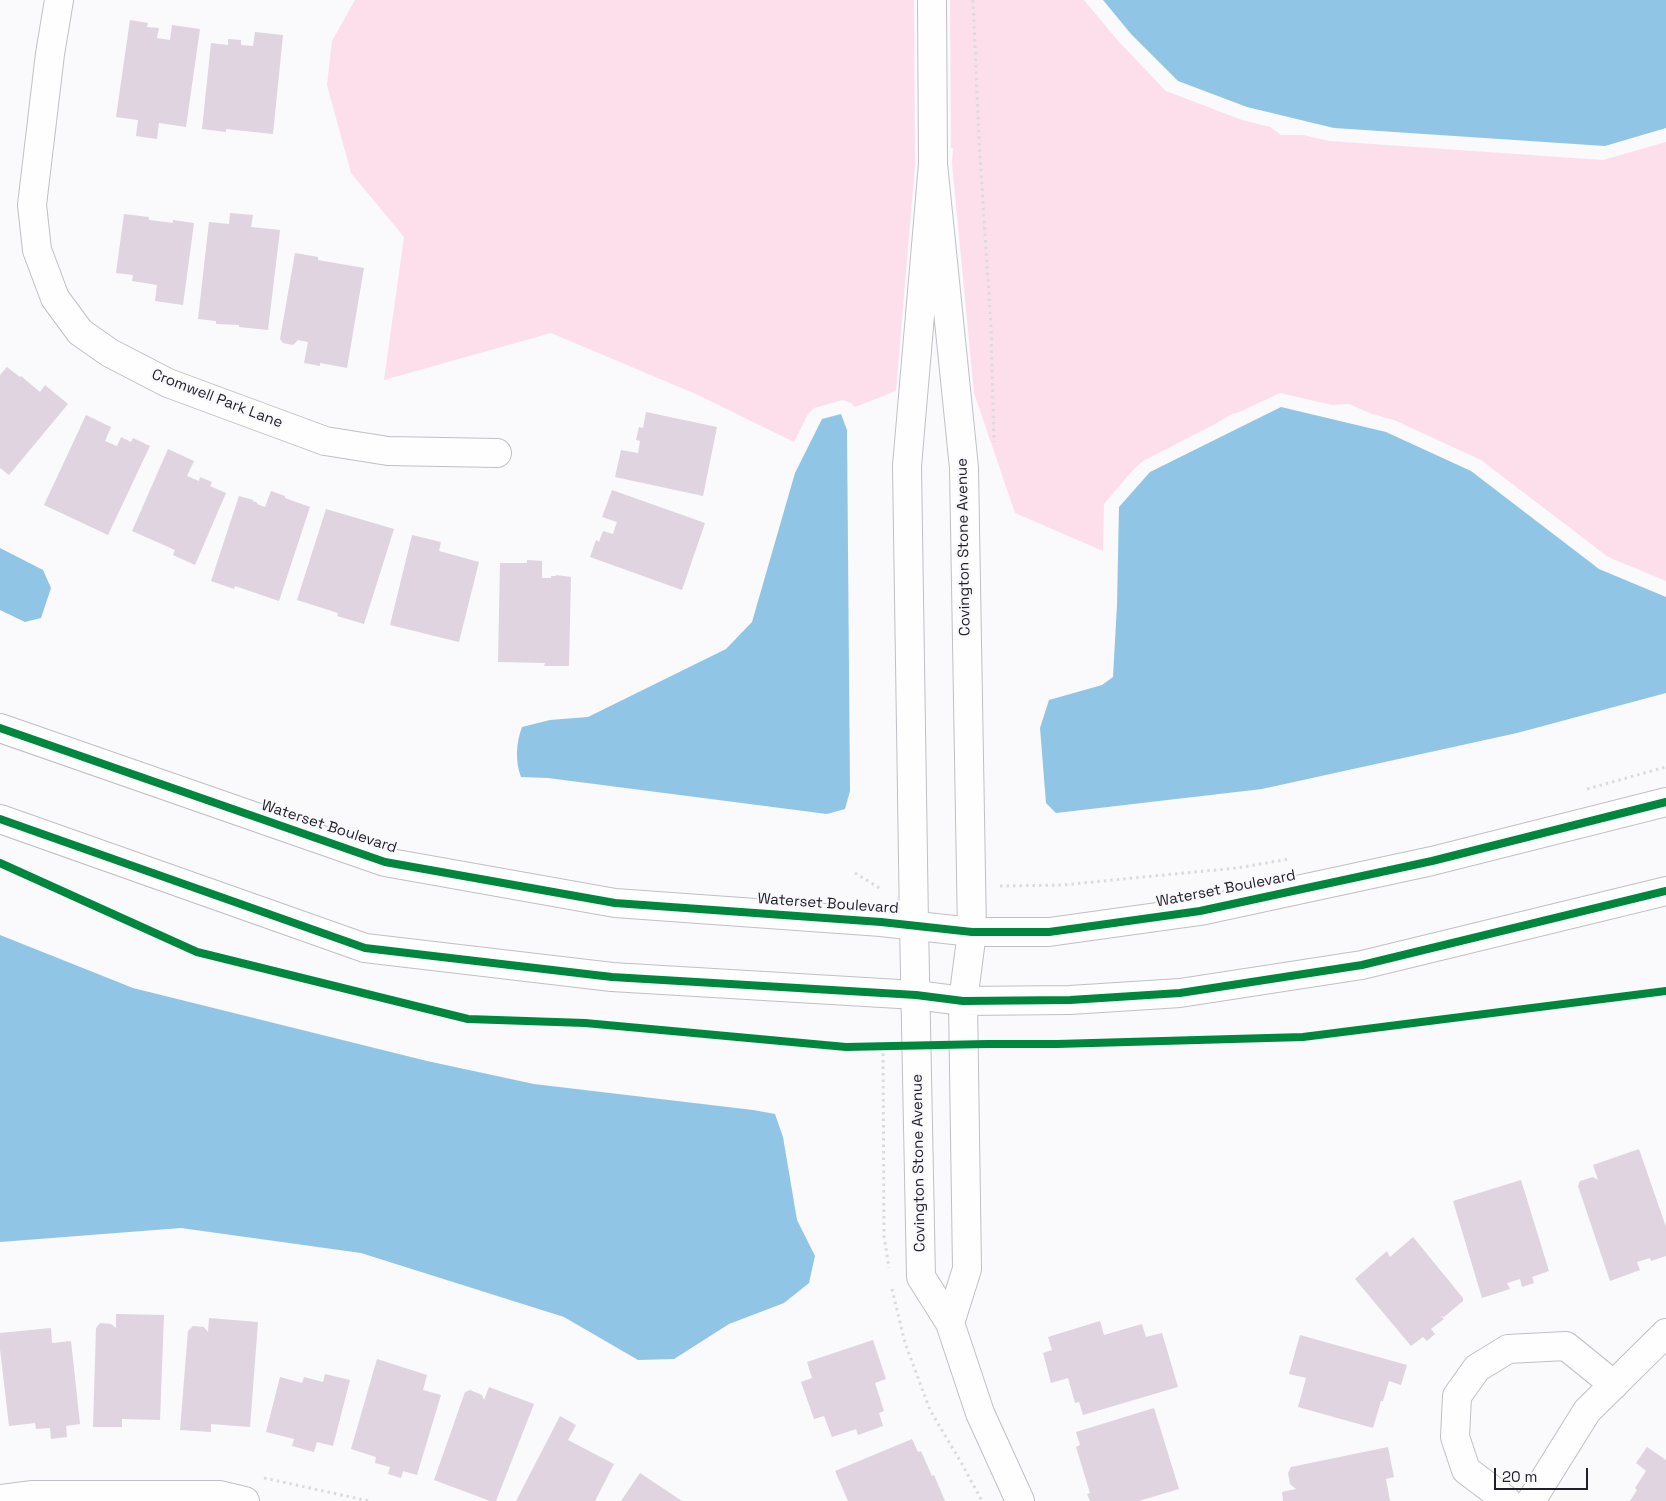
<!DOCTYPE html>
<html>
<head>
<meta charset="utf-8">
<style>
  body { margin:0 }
  #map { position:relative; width:1666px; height:1501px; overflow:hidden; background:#faf9fb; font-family:"Space Grotesk",sans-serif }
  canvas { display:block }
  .scale { position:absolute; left:1494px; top:1468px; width:94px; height:22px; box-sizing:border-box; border:2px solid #211f27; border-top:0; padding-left:6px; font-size:15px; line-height:18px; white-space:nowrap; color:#211f27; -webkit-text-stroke:4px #f9f8fc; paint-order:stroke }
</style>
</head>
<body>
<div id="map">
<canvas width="1666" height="1501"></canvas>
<div class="scale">20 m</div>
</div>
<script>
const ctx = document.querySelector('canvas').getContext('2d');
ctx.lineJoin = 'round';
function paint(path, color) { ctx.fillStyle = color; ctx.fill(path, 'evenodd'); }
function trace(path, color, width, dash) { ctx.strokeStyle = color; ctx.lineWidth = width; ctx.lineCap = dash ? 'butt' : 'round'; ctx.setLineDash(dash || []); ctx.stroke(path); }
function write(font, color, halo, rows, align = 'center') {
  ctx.font = font + ' "Space Grotesk",sans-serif'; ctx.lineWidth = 4.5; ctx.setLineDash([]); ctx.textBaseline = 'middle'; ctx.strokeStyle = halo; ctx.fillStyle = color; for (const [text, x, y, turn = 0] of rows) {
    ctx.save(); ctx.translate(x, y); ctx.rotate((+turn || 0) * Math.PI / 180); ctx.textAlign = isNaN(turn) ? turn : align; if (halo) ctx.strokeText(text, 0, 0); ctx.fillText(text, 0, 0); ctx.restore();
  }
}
const green = new Path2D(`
  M355 0H914L915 165 896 391 855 407 851 403 843 400 814 408 808 414 794 442 698 395 551 333 384 380 404 237 351 173 327 85 332 41Z
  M950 0H1084L1119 42 1166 91 1242 120 1270 127 1281 135H1303L1329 141 1603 160 1666 142V581L1608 557 1481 460 1394 420 1372 414 1349 404 1332 405 1280 393 1237 413 1232 414 1215 424 1143 461 1133 470 1104 504 1103 551 1015 513 974 393 952 163 953 148H951Z`);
const water = new Path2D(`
  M1103 0H1666V128L1605 146 1334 128 1247 107 1178 81 1131 34Z
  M1281 407 1386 432 1471 471 1599 569 1666 597V693L1517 733 1262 789 1056 813 1046 803 1040 728 1049 700 1102 685 1113 677 1117 605 1119 507 1150 472Z
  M841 414 847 430 850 791 845 809 827 814 548 778 521 777C515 761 516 743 522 727L550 720 588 717 726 649 752 622 795 473 822 419Z
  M0 548 43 570 51 588 41 618 25 622 0 610Z
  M0 935 133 988 427 1061 534 1084 753 1110 775 1114 783 1137 797 1220 815 1256 809 1283 784 1303 729 1324 674 1359 638 1360 564 1317 361 1253 181 1228 0 1242Z`);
const building = new Path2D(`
  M130 20 148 23 147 27 159 28 157 38 170 40 172 25 200 29 186 127 159 123 157 139 136 136 138 120 116 117Z
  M255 32 283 35 273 134 226 129V132L202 129 211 43 228 45V39L241 40V45L253 46Z
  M230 213 253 215 251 227 280 230 268 330 239 327V325L216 324V321L198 319 209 222 229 224Z
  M124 214 149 217V220L173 223V220L194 223 183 305 155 301 157 285 132 281 133 275 116 273Z
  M295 253 318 257V260L364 268 347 368 320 363V366L304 363 308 342 298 340 293 345 283 343 280 339Z
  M7 367 20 377 21 376 40 392 45 385 68 404 9 475 0 468V375Z
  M646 412 717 427 703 496 615 477 621 450 638 453 640 441 636 440 639 427 643 428Z
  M86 415 111 427 105 441 117 446 121 437 131 442 133 438 150 446 108 535 44 505Z
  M168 449 194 461 187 476 199 481 200 477 212 482 210 486 226 493 195 565 173 555 175 550 132 531Z
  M612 490 705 523 682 590 590 557 596 540 599 542 603 531 613 534 617 522 602 517Z
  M271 491 285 496V498L310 507 279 601 235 586 234 589 211 581 239 496 253 500V501L258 503 257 504 265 507Z
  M326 509 394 529 364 624 337 616 338 613 297 600Z
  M412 535 441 542 439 551 479 562 459 642 390 625Z
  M527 560 542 561V578H551V576H556V575L571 577 569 666H544L545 663 498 662 500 563H527Z
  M1639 1149 1666 1227V1256L1651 1261 1650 1258 1637 1262 1640 1270 1610 1281 1578 1186 1580 1181 1593 1177 1598 1180 1593 1165Z
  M1521 1180 1549 1271 1532 1277 1534 1283 1522 1287 1520 1279 1507 1283 1510 1289 1482 1298 1453 1201Z
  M1413 1237 1463 1298V1301L1444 1317 1441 1316 1444 1319 1431 1329 1435 1334 1427 1341 1423 1337 1411 1346 1355 1279 1387 1251 1390 1257Z
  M116 1314 164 1315 160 1420 122 1419V1427H93L96 1328 100 1323 111 1324 116 1328Z
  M209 1318 258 1322 250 1427 211 1424V1432L180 1430 188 1331 193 1326 204 1327 208 1332Z
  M1100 1321 1104 1335 1142 1324 1146 1337 1162 1333 1178 1387 1083 1415 1079 1402 1075 1403 1068 1378 1051 1383 1043 1353 1052 1350 1048 1337Z
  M51 1328 52 1343 71 1341 80 1424 66 1426 67 1437 51 1439 50 1428 36 1429 35 1423 9 1426 0 1349V1333Z
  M1300 1335 1407 1365 1401 1385 1389 1381 1383 1401H1381L1373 1428 1298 1407 1306 1378 1289 1374Z
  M873 1340 886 1379 875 1383 884 1411 879 1413 883 1426 858 1435 856 1429 832 1437 824 1416 814 1419 801 1382 812 1378 807 1362Z
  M377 1359 427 1375 423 1390 441 1395 417 1475 403 1471 401 1478 388 1474 390 1467 375 1463 376 1457 351 1449Z
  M325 1374 350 1380 333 1446 317 1442 314 1452 292 1446 294 1439 266 1432 280 1377 302 1383 304 1377 323 1382Z
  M489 1387 534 1404 496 1501H490L434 1480 465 1392 470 1390 482 1395 484 1400Z
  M1154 1408 1179 1489 1139 1501H1090L1087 1494 1090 1493 1076 1447 1080 1445 1076 1432Z
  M560 1416 576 1425 568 1440 614 1464 595 1501H516Z
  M912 1439 918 1452 921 1451 932 1476 934 1475 945 1501H848L835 1471Z
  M1388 1447 1394 1477 1386 1479 1390 1501H1283L1282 1492 1296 1489 1290 1484 1288 1473 1291 1467Z
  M1647 1447 1666 1460V1501H1630L1637 1490 1635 1488 1646 1471 1636 1463Z
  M640 1473 682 1501H621Z`);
const path = new Path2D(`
  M973 0 979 140 991 327 994 442
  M1587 789 1666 767
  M855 873 881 889
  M1000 886 1063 885 1133 878 1237 868 1289 859
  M883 1047 884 1236 889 1268
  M892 1289 905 1343 930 1410 962 1464 982 1501
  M264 1478 369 1501`);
const minor = new Path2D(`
  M59 0 50 54 32 205 37 250 55 298 80 332 110 353 168 383 325 441 388 451 497 453
  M932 0 933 164 964 468 972 932 963 1001 967 1269 950 1323 921 1277 914 924 907 466 933 164
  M0 728 385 862 615 903 881 922 972 932H1049L1200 911 1432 861 1666 802
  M0 819 365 948 612 977 916 995 963 1001 1070 1000 1180 993 1362 965 1666 891
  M950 1323 980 1413 1020 1501
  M0 1499 33 1495H220L245 1501
  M1507 1501 1466 1470 1455 1437 1457 1396 1477 1368 1508 1349 1566 1346 1614 1385
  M1531 1501 1587 1411 1666 1333`);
const cycleway = new Path2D(`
  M0 728 385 862 615 903 881 922 972 932H1049L1200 911 1432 861 1666 802
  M0 819 365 948 612 977 916 995 963 1001 1070 1000 1180 993 1362 965 1666 891
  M0 863 197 952 468 1019 585 1023 846 1047 987 1044H1057L1303 1037 1666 991`);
const streetNames = [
  ["Cromwell Park Lane",217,399,21],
  ["Covington Stone Avenue",964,547,-91],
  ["Waterset Boulevard",329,827,18],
  ["Waterset Boulevard",1226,889,-11],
  ["Waterset Boulevard",828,904,4],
  ["Covington Stone Avenue",919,1163,-91]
];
paint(green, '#fcdfea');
paint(water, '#91c5e6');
paint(building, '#dfd4e0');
trace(minor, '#c1bfc5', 30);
trace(path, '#dbdbdc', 3, [2.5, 4]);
trace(minor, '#fefefe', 28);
trace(cycleway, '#00873e', 8);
write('15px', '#211f27', '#f9f8fc', streetNames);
</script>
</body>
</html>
